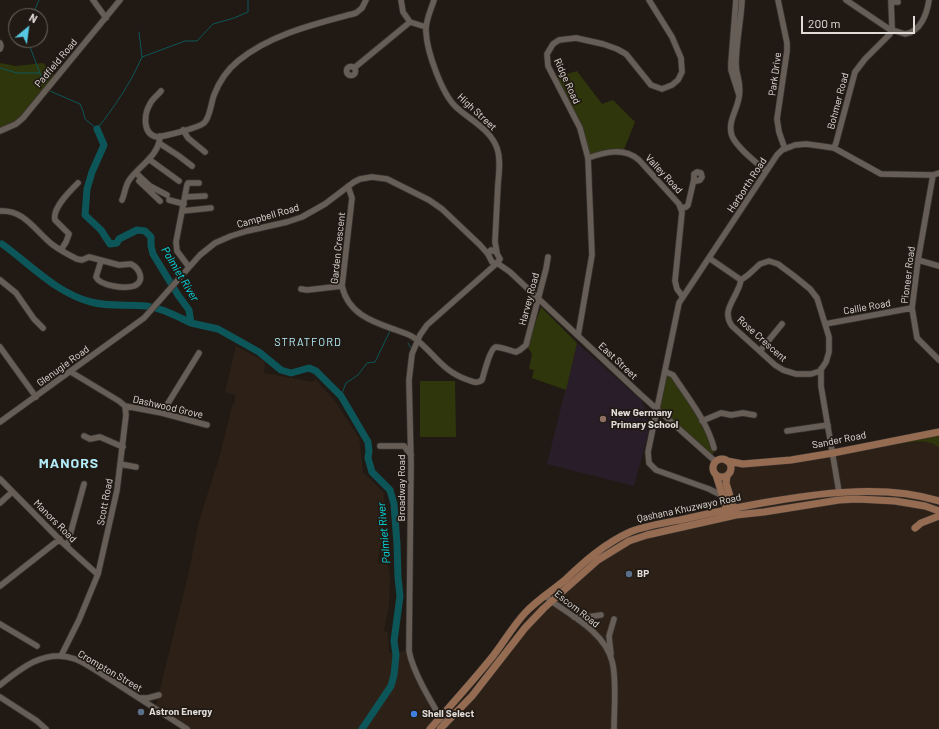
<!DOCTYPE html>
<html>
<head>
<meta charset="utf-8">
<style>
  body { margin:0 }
  #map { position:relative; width:939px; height:729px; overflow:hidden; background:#211a14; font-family:Barlow,sans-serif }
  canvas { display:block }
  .north { position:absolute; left:8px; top:8px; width:40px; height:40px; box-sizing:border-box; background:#211a14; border:1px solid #6e6862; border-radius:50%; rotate:29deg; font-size:11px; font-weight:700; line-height:16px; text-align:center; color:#e1dcd8 }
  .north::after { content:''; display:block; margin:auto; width:14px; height:18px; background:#57c9e2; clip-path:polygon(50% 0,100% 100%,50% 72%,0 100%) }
  .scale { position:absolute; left:801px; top:16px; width:114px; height:18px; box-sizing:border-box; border:2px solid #e1dcd8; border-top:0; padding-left:5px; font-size:12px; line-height:14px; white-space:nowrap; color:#e1dcd8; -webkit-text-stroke:3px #211a14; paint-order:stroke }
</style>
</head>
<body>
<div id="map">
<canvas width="939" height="729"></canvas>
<div class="north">N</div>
<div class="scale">200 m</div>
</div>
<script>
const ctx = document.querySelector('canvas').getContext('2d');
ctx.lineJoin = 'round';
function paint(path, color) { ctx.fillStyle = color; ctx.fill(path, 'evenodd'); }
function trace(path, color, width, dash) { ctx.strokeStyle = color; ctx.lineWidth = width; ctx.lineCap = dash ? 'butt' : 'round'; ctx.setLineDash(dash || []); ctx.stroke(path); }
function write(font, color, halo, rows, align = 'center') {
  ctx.font = font + ' Barlow,sans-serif'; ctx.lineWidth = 3.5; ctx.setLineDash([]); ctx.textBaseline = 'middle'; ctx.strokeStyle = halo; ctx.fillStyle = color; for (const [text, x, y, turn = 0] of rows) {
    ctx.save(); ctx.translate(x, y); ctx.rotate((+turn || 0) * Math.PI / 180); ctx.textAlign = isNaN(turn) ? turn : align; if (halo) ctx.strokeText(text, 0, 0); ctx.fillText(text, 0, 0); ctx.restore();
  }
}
const built = new Path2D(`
  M236 346 264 361 265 364 264 373 313 382 315 379 335 401 359 438 363 472 384 493 383 536 377 563 388 565 390 577 389 606 384 631 388 632 389 653 409 650 442 722 482 677 525 620 547 597 594 555 633 532 726 510 711 457 716 461 744 464 791 459 899 439V444L927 442 936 445 939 448V729H187L155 709 188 576 199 521 220 455 232 407 235 402V395L225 392Z`);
const education = new Path2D(`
  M577 343 641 400 645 408 647 414 648 434 634 486 547 464Z`);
const green = new Path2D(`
  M0 63 16 66 43 63 55 75 22 116 12 124 0 129Z
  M577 71 602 104 613 100 635 122 623 152 588 158 586 148 554 78Z
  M541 307 577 343 566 390 532 378 534 370 529 369 532 354 527 346Z
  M665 372H669L703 421 714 448V452L711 457 657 410Z
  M420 381H455L456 437H420Z
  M939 431V448C929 438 912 443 899 444V439Z`);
const stream = new Path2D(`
  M32 16 39 0
  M139 32 142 57
  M28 40 30 47 44 84
  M0 68 17 73H39
  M50 91 80 104 83 111 85 119 97 129C115 106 130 84 142 57L185 41H197L213 24 234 18 248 12V0
  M408 343 411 348
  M341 396 346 383 358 375 367 363 375 362 390 331`);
const river = new Path2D(`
  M97 129 104 145 92 172 87 189 85 215 101 230 110 244 117 243 119 239 137 230 145 231 151 237V246L153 254 178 295 189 310 191 323 218 329 259 352 281 370 291 373 309 368 316 371 341 396 368 442 369 451 368 458 372 472 390 490 394 504 397 544 398 577 400 596 394 641 396 655 394 675 391 686 362 729
  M2 244C30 264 56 293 91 302 109 307 127 304 146 306 162 308 176 316 191 323`);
const minor = new Path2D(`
  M93 0 106 18
  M401 0 403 12 410 22
  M434 0C431 10 425 21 426 32 427 52 442 94 456 107 470 120 490 129 497 148 501 159 499 172 498 184 497 203 496 223 495 242L497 253
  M736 0 731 63V70L739 95
  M742 0C741 21 736 43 736 64 736 77 742 82 739 97 737 111 727 122 732 136 737 148 756 162 766 171
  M778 0 787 43V51L777 119 779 132 785 149
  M846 0 889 29 905 34C921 32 927 13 929 0
  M891 2H898
  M0 43 1 46 0 49
  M346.5 71a4.5 4.5 0 1 1 9 0a4.5 4.5 0 1 1-9 0Z
  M354 68 410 22 426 27
  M161 91C158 95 152 99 150 104 144 114 142 134 157 137 166 136 198 128 204 123 210 118 211 103 214 95 219 82 227 70 238 61 271 34 315 24 356 13L362 8 366 0
  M183 130 188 138 205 152
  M0 131 16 124 23 118 120 0
  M159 143 179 156 192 166
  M834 148 836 143 855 72 865 59 890 34 892 27 891 0
  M588 158C605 152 624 147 639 160L679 204 682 212 675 281 677 289 683 297
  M150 160 179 181
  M136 173 150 186 167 195
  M933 175 918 260 912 308 917 338 939 360
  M139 181 160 201
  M348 186 352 198 342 286C348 314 373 322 396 330 402 332 408 334 413 337 434 352 441 371 468 380 474 382 477 384 482 380 484 374 490 348 496 347 502 347 510 351 516 352L520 350 526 345 546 269 548 257
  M185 197 205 196
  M122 200C125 194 125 185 130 179 140 165 159 156 160 136
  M169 200 184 204
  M681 208 686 207 688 205 694 179V174L697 172 701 173 702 177 700 180 696 181 694 179
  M0 211C24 209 36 232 53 245 61 251 69 255 77 259L82 260 89 257 119 265 131 264C139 268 146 281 134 286 125 289 100 286 96 277L101 261
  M182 211 211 208
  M61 250 66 242 69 234 55 220C52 208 70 191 78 183
  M488 254 491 250 496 252 500 259 497 263
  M709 258 741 280
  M918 260 939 266
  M769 261 778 264 794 276 810 289 817 298 829 337V352L826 362 820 371 811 374H796L783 370 775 365 732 326C722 312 733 302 738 289 740 286 740 283 741 280L748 275 760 264Z
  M189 267 177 251 176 242 187 185 188 183H199
  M0 280 16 293 34 319 43 328
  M301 289 307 290 342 286
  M825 324 912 308
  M578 336 592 255 588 158 580 128 548 66 547 54 553 44 559 40 576 38 603 44 617 49 626 54 651 85 662 89 672 85 678 80 682 72 681 58 672 37 649 0
  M0 347 36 397
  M760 351 782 324
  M821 369V386L839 492
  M666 372 673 375C688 398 707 421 714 448
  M125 406 162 413 207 425
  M162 413 199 353
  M702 421 721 413 731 415 743 413 754 415
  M0 422 144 318 200 255 215 243 231 236 247 231 287 222 302 217 325 204 354 182 360 179 372 177 387 179 429 200 442 209 480 245 488 254 492 262 500 265 510 272 640 394 716 462
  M787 431 828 425
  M84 436 90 439 100 437 123 447
  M380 446H404L411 455
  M120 464 136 467
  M0 479 64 544 96 573 98 574
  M723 496 709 489 656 470 649 463 648 452 679 303 777 155 782 150 795 145 806 144 821 146 834 148 881 174 933 175 939 173
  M0 503 12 492
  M67 546 84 484
  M0 586 60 539
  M545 595 551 601C572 616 605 633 612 661 617 678 614 710 614 729
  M574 617H587L601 615
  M0 624 37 646
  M611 654 609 636 614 619
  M61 656 79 620 98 574 117 490 126 415 125 406 119 401 71 372
  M0 685C21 668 46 648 75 659 83 662 90 667 97 671L187 729
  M0 697 37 721 46 729
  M140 698H148L159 695
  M445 725C433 705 413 673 409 651L411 463 409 380 412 354 420 335 427 325 496 264`);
const major = new Path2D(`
  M713 468a9 9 0 1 1 18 0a9 9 0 1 1-18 0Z
  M727 461 743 464 791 460 833 453 939 432
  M716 475 728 513
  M727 476 726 483 735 512
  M915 528 921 523 939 516
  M430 729C451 705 473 681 493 656 504 642 513 626 525 613 537 600 552 591 565 580 585 561 604 544 630 532 645 526 663 523 680 520 711 513 743 506 774 501 826 492 888 485 939 501
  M440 729 472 696 525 628 544 608 598 560 629 541 647 535 736 515 764 512 839 500 857 499 895 501 925 506 939 511`);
const markers = [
  [603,419,4,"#8d6e63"],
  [629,574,4,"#5c6f8a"],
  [141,712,4,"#5c6f8a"],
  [414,714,4,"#3f7fe0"]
];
const streetNames = [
  ["Padfield Road",56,63,-50],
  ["Park Drive",775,74,-82],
  ["Ridge Road",567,81,65],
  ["Bohmer Road",838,101,-75],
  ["High Street",477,112,43],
  ["Valley Road",664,174,47],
  ["Harborth Road",747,185,-57],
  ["Campbell Road",268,216,-16],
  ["Garden Crescent",338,248,-84],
  ["Pioneer Road",908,275,-83],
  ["Harvey Road",529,299,-75],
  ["Callie Road",867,307,-10],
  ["Rose Crescent",762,339,42],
  ["East Street",618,361,43],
  ["Glenugie Road",63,366,-36],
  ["Dashwood Grove",168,407,13],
  ["Sander Road",839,440,-11],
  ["Broadway Road",402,488,-90],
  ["Scott Road",105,502,-79],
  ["Qashana Khuzwayo Road",689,508,-12],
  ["Manors Road",55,521,45],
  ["Escom Road",577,609,38],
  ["Crompton Street",110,671,30]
];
const poiNames = [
  ["New Germany",611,413],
  ["Primary School",611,425],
  ["BP",637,574],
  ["Astron Energy",149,712],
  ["Shell Select",422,714]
];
const waterNames = [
  ["Palmiet River",180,274,59],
  ["Palmiet River",384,533,-95]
];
const neighbourhoodNames = [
  ["STRATFORD",308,342]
];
const districtNames = [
  ["MANORS",69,463]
];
paint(built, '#2d2117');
paint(education, '#2a1d2a');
paint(green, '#30360b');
trace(stream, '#0c5659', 1);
trace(river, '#0c5659', 7);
trace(minor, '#393431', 7);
trace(major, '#393431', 8);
trace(minor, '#665d56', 5.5);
trace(major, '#956b51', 7);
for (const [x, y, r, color] of markers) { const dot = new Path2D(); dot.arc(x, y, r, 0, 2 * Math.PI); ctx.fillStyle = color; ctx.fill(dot); trace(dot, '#211a14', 1.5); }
write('10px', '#e1dcd8', '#211a14', streetNames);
write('bold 10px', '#e1dcd8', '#211a14', poiNames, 'left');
write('italic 11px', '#00e1e8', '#211a14', waterNames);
ctx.letterSpacing = '1px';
write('11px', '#b3ebf8', '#211a14', neighbourhoodNames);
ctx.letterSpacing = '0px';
ctx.letterSpacing = '1px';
write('bold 14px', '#b3ebf8', '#211a14', districtNames);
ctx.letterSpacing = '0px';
</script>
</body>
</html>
